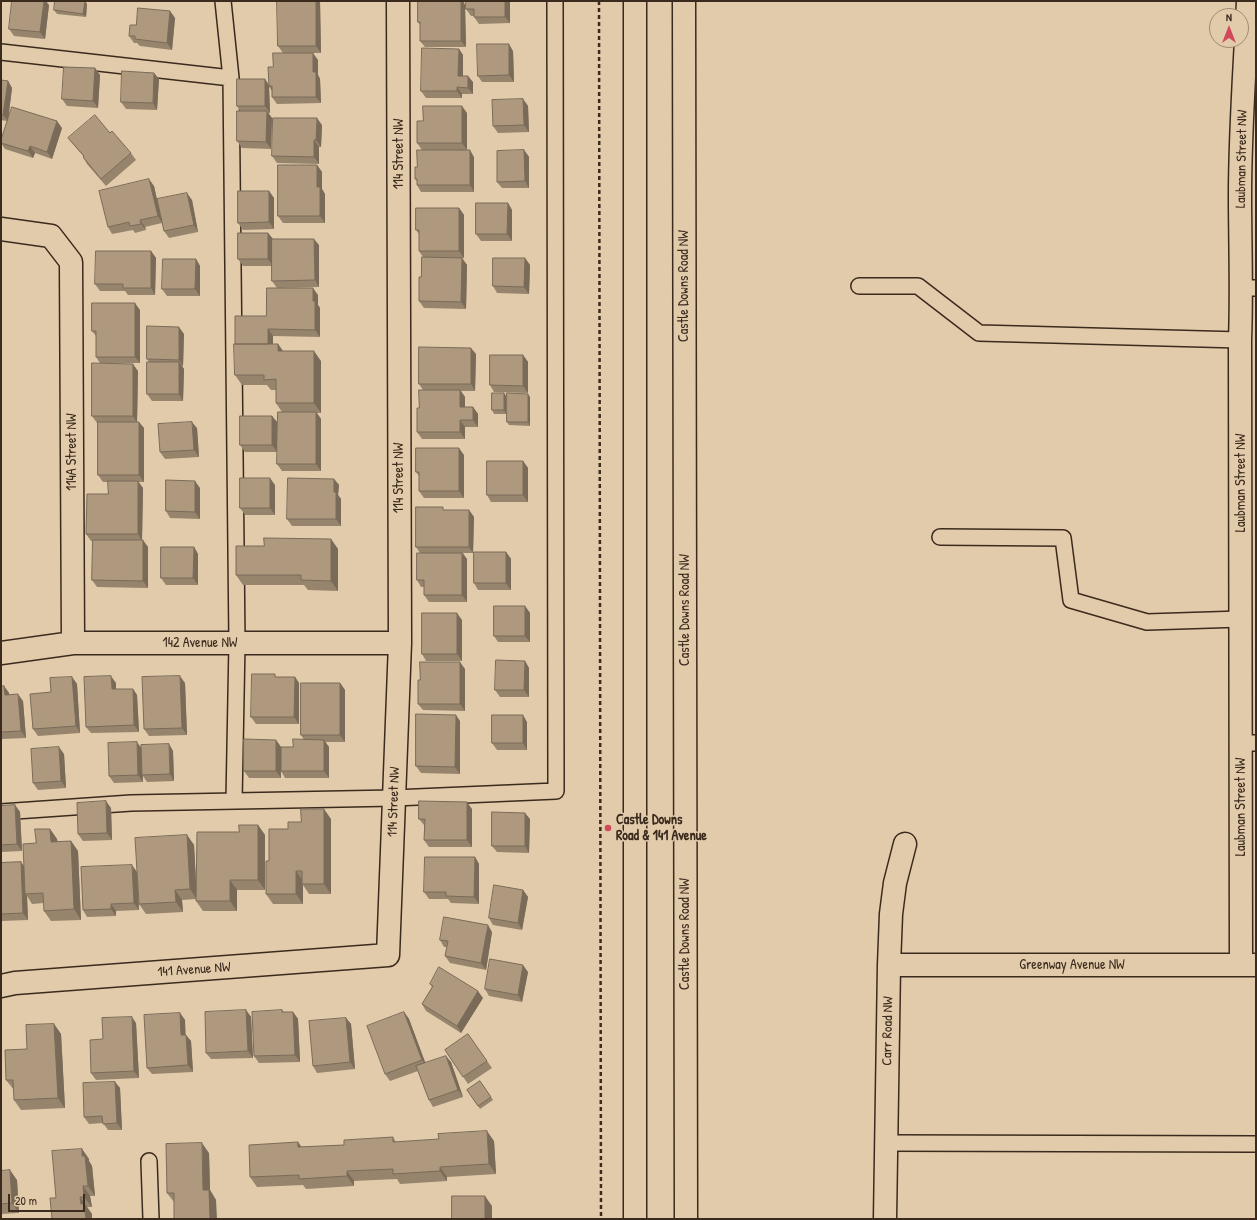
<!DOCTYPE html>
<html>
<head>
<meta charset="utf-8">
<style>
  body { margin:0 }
  #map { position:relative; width:1257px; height:1220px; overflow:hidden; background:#e1cbaa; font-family:"Patrick Hand",sans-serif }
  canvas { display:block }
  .frame { position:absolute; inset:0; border:2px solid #3b2a1e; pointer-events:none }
  .north { position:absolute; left:1209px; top:8px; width:40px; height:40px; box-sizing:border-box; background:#e1cbaa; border:1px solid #9f8b72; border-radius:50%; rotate:0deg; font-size:11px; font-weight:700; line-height:16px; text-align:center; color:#3b2a1e }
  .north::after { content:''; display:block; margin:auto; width:14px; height:18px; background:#d1495b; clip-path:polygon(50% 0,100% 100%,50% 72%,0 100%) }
  .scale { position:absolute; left:8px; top:1194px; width:77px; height:18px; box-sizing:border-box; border:2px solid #3b2a1e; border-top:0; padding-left:5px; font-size:12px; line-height:14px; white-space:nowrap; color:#3b2a1e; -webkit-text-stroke:3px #e1cbaa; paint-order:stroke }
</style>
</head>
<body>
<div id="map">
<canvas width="1257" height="1220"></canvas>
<div class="frame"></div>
<div class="north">N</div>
<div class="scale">20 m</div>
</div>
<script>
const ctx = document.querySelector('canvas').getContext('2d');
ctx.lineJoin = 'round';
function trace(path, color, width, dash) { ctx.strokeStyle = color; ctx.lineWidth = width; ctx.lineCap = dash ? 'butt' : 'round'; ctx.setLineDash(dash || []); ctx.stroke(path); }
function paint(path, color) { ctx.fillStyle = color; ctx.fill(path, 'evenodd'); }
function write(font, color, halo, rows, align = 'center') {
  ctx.font = font + ' "Patrick Hand",sans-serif'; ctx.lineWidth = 3; ctx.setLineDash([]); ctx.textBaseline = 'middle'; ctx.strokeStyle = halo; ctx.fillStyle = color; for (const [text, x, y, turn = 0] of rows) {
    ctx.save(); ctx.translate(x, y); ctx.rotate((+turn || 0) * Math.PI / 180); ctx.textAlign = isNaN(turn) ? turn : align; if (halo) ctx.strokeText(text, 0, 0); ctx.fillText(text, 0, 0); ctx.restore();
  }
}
const path = new Path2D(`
  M599 1 601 1219`);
const lane = new Path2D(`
  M223 1 231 78 237 643 234 801
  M1 52 231 78
  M859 286H918L979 333 1240 340
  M1242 288H1256
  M940 537 1063 538 1071 600 1147 622 1241 619
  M1241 743H1256
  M1 812 131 803 394 798 556 791 555 1
  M886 1143 1256 1144
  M149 1161 151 1219`);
const street = new Path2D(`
  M1 229 51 236 71 262 73 643
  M1 653 73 643H400
  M889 965H1256
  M1241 965 1240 340C1242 292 1240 243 1240 195 1240 130 1245 66 1248 1
  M1 986 15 983 388 955 400 643 398 1
  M885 1219 889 965 891 914 895 883 905 844`);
const secondary = new Path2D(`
  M635 1V1219
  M684 1 686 1219`);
const wall = new Path2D(`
  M320 1 321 53H283L278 46Z
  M418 1H463L465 5 466 47H425L420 41V25L418 22Z
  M510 1V23L479 24 474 17V16H471L466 9Z
  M87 4 86 17 57 14 54 10Z
  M49 5 45 39 14 36 9 29Z
  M170 11 175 18 172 50 140 46 137 43H134L129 36 136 25Z
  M459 49 463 55V76L473 82V94H462V98H426L421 91Z
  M513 51 514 82H482L478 76Z
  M318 60V75L320 79 321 103 277 104 272 97V91L269 87 270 113H268L272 118 271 149 242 148 237 141 240 111 237 106 269 84 273 67Z
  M95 68 100 75 98 108 67 106 62 99Z
  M154 73 159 79 157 110 126 109 121 102Z
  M1 80 8 81 12 88 8 119 62 128 52 159 35 153 33 158 5 149 1 143 7 121 1 120Z
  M523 99 528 106 529 132 498 133 493 126Z
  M467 113V150H422L417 143 423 121Z
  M322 125 321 147H319V164L277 163 272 156Z
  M110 133 131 153 136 160 106 186 87 164 83 157H84L73 144 68 138Z
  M524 150 529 157V188H502L497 182Z
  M474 157V192H421L417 185V181L415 179Z
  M317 165 322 172V189L325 194V223H283L278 216Z
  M154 186 161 217 192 200 198 232 169 238 164 231 162 223 145 227 146 230 135 233 133 230 112 234 108 227Z
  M269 191 274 198V229L243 230 238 223Z
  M508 203 512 210V241H481L476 234Z
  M459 208 464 215V258H460H462L467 265 466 309 424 308 419 301 423 257 419 251V234L416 230Z
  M268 233 273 239 319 245V287L277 288 272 281V266H243L238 259Z
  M151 251 156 258 155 295H128L125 291H100L95 284Z
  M525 258 530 265 529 294 497 293 493 286Z
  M196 259 200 266V296H167L162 289Z
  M318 295V305L320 308V337L273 336V344H278L283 351 321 361V413H317L321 419V471H282L277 464 282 412 276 403V390H271L267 385H242L235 375 266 316Z
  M140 310V363H100L96 357V336L92 331Z
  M184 334 183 366H182L184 369 183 401H152L147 394 149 362 147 359Z
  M476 354 475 391H461L465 397V407H473L478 414V427H465V439H422L417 432 419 408 423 390 419 384Z
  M523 355 528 362V393L494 392 490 385Z
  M138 371 137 422 144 428V482H138L143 488 142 540 148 547V588L97 587 92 580 93 541H91L86 534 108 494V482H103L98 475V423H97L92 416Z
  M504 393 506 396V414H494L492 410Z
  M530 397V426L509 425 507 422Z
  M272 416 277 422V452H245L240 445Z
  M197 428 199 457 165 459 160 452Z
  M464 455V498H424L419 491V476L416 472Z
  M523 461 528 468V502H491L487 495Z
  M334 479 339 485 338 495 341 499V526H292L287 519Z
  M275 485V515H245L240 508Z
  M200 488V519L170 518 166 511Z
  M446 510H469L474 517 473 553H463L467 559V602H429L424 595V587H421L417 580 420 553 416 547Z
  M331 539 338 549V591L308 590 304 585H243L236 575 264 546Z
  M194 547 198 554V585H166L161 578Z
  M506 552 511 559V590H478L474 583Z
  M525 606 530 613V642H498L494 636Z
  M462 620V661H426L422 654Z
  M525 661 529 668V697H500L495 690Z
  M465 669V711L423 710 418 704 420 680Z
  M72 677 77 684 80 733 38 736 33 729 51 692Z
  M277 677H295L299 683V724H256L251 717Z
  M116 683V689H133L137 695 139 732 91 733 86 727Z
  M185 683 187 735 149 736 144 729Z
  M340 683 345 690V742H325L329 747V778H285L281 771V778H249L244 771 276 740 281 747V752L293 747 304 740 301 735Z
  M1 685 2 687 4 686 9 693V695L23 701 26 738 2 739V745H1Z
  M460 721V774L421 773 416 766Z
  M527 722V750H497L492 743Z
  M169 744 173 751 174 781 147 782 143 776V782L114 783 109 776 141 749Z
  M64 754 66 788 38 790 33 783Z
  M15 805 20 812 22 851 1 852V806Z
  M111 808 112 840 83 841 78 834Z
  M472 809V847H429L424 840V825L419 819Z
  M331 819V894H309L303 885V904H273L266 894 269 861 288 829 301 822Z
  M530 819 529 853 497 852 492 846Z
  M258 825 265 835V890H237V911H203L196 901V899L182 900 183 912 146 914 139 904 187 835 194 845 196 884 239 832Z
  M50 829 57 839 58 842 71 841 78 851 81 920 51 921 44 911V903L32 904 27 896 28 920 1 921V863L21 862 24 867 36 843Z
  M475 857 479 864V904L451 903 448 899H429L424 892Z
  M137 872 139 910 116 911V916L87 917 83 910Z
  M523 890 528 897 522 930 493 925 489 918Z
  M492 932 486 970 450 963 445 956 447 947H444L440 940Z
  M528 972 522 1002 489 996 485 989Z
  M430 984 483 998 461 1033 426 1011 422 1004 432 987Z
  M246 1010 251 1017 253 1058 211 1059 206 1053Z
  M282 1010 284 1012H293L298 1019 300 1062 259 1063 254 1056Z
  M404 1012 409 1019 425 1063 451 1062 463 1097 433 1107 429 1100 418 1071 390 1081 385 1074Z
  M180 1013 185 1020V1035L191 1041 193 1072 152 1074 147 1068Z
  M346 1018 351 1024 355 1069 317 1073 313 1066Z
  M136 1023 139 1078 96 1080 91 1073 103 1039Z
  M54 1024 61 1034 65 1108 21 1110 14 1100V1090L6 1080Z
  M468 1034 492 1068 468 1084 445 1050Z
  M480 1081 493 1100 480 1109 467 1090Z
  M115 1082 120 1088 122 1130H108L103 1123 89 1124 84 1117Z
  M393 1137 396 1142 494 1141 496 1174 447 1177V1181L400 1184 397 1179 354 1181V1186L306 1189 303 1185 257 1187 250 1177 298 1142 301 1147 344 1145Z
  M82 1149 89 1159V1161L92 1166 95 1196H90L92 1207H87L92 1214 56 1198Z
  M209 1153 210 1190 216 1200 174 1202 167 1193Z
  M1 1171 17 1180 19 1213 1 1214Z`);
const shadedWall = new Path2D(`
  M44 1H46L49 5 45 39 40 32Z
  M85 1 87 4 86 17 83 14Z
  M316 1H320L321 53 316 46Z
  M461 1H463L465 5 466 47 461 41Z
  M505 1H510V23L505 17Z
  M170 11 175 18 172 50 167 43Z
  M509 44 513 51 514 82 509 75Z
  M459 49 463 55V82L458 76Z
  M313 53 318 60V75L320 79 321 103 316 97 313 72Z
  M95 68 100 75 98 108 93 101Z
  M154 73 159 79 157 110 153 103Z
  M468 76 473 82V94L468 88Z
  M265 79 269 85V87L270 113 265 106Z
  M8 81 12 88 8 121 3 115Z
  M457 87 462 94V98L457 91Z
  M523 99 528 106 529 132 524 125Z
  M462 106 467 113V150L462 143Z
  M267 111 272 118 271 149 266 142Z
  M317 118 322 125 321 147 316 140Z
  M57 121 62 128 52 159 47 152Z
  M314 140 319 147V164L314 157Z
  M30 146 35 153 33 158 28 151Z
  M470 150 474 157V192L470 185Z
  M524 150 529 157V188L525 181Z
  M317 165 322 172V189L325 194V223L320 216 317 187Z
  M149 179 154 186 162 223 158 216Z
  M269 191 274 198V229L269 222Z
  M187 193 192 200 198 232 194 225Z
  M508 203 512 210V241L507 234Z
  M459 208 464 215V258L459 251Z
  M140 220 145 227 146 230 141 224Z
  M268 233 273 239V266L268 259Z
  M314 239 319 245V287L315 280Z
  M151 251 156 258 155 295 151 288Z
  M462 258 467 265 466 309 461 302Z
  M525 258 530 265 529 294 524 287Z
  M196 259 200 266V296L195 289Z
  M313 288 318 295V305L320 308V337L315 330 313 301Z
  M135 303 140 310V363L135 357Z
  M179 327 184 334 183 366 179 360Z
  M268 329 273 336V352L268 346Z
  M278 344 285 354 278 351Z
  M471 348 476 354 475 391 471 384Z
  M314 351 321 361V413L314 403Z
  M523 355 528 362V393L523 386Z
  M179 362 184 369 183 401 179 394Z
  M133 364 138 371 137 423 133 416Z
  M460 390 465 397V414L460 407Z
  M504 393 506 396V414L504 410Z
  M528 394 530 397V426L528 422Z
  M473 407 478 414V427L473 420Z
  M316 412 321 419V471L316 464Z
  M272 416 277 422V452L272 445Z
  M460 420 465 427V439L460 432Z
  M139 422 144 428V482L139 475Z
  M192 422 197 428 199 457 194 450Z
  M459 448 464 455V498L459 491Z
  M523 461 528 468V502L523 495Z
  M270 478 275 485V515L270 508Z
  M334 479 339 485 338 495 341 499V526L336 519 334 492Z
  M138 481 143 488 142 541 138 534Z
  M195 481 200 488V519L195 512Z
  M469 510 474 517 473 553 469 547Z
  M331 539 338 549V591L331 581Z
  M143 540 148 547V588L143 581Z
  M194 547 198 554V585L193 578Z
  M506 552 511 559V590L506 583Z
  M462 553 467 559V602L462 595Z
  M525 606 530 613V642L525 636Z
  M457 613 462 620V661L457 654Z
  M525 661 529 668V697L524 690Z
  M460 662 465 669V711L460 704Z
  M111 676 116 683V696L112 689Z
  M180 676 185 683 187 735 182 728Z
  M72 677 77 684 80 733 76 726Z
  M295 677 299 683V724L294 717Z
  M340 683 345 690V742L340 735Z
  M4 686 9 693V702L5 695Z
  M133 689 137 695 139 732 134 725Z
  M18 694 23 701 26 738 21 731Z
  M456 715 460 721V774L455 767Z
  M523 715 527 722V750L523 743Z
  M1 738 2 739V745L1 743Z
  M276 740 281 747V778L276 771Z
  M324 740 329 747V778L324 771Z
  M137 742 142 749 143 782 138 775Z
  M169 744 173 751 174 781 170 774Z
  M59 747 64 754 66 788 61 781Z
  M106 801 111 808 112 840 107 833Z
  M467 802 472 809V847L467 840Z
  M15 805 20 812 22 851 17 844Z
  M324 809 331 819V894L324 884Z
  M525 813 530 819 529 853 525 846Z
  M258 825 265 835V890L258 880Z
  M50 829 57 839 58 852 51 842Z
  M187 835 194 845 197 899 190 889Z
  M71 841 78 851 81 920 74 909Z
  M475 857 479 864V904L474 897Z
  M21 862 26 869 25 894 27 896 28 920 23 913Z
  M132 865 137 872 139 910 134 903Z
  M296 871 303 881 302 884 303 885V904L296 894Z
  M230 880 237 890V911L230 901Z
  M175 890 182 900 183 912 176 902Z
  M523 890 528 897 522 930 518 923Z
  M111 904 116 911V916L111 909Z
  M488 925 492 932 486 970 481 963Z
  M523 965 528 972 522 1002 518 995Z
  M478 991 483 998 461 1033 457 1026Z
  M246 1010 251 1017 253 1058 248 1051Z
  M293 1012 298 1019 300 1062 295 1055Z
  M404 1012 409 1019 427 1067 422 1060Z
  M180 1013 185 1020 186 1042 181 1035Z
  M132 1017 136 1023 139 1078 134 1071Z
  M346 1018 351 1024 355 1069 350 1062Z
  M54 1024 61 1034 65 1108 58 1098Z
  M186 1035 191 1041 193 1072 188 1065Z
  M446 1056 451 1062 463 1097 458 1090Z
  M115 1082 120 1088 122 1130 117 1123Z
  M487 1131 494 1141 496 1174 489 1164Z
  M298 1142 305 1152 298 1147Z
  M202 1143 209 1153 210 1190 216 1200 217 1219H210L203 1190Z
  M82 1149 89 1159V1161L92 1166 95 1196 88 1186 82 1156Z
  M440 1167 447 1177V1181L440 1171Z
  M10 1170 17 1180 19 1213 12 1203Z
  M347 1171 354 1181V1186L347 1176Z
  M83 1186 90 1196 92 1207 84 1197Z
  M485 1196 492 1206V1219H485Z
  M80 1197 92 1214V1219H86L81 1204Z`);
const building = new Path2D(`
  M12 1H44L40 32 9 29Z
  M55 1H85L83 14 54 10Z
  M277 1H316V46H278Z
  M418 1H461V41H420V22H418Z
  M466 1H505V17H474V9H466Z
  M138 8 170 11 167 43 135 39V36H129L130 25H136Z
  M477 44H509V75L478 76Z
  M422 48 459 49 458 76H468V88L457 87V91H421Z
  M273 53H313V72H316V97H272V86H269L268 67H273Z
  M64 67 95 68 93 101 62 99Z
  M122 71 154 73 153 103 121 102Z
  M237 79H265V106H237Z
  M1 80 8 81 3 115 1 114Z
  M523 99 524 125 493 126 492 100Z
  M423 106H462V143H417V121H423Z
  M12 107 57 121 47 152 30 146 28 151 1 143V140Z
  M237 111H267L266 142 237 141Z
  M95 115 110 133 112 131 131 153 101 179 83 157 84 156 68 138Z
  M273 118H317L316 140H314V157L272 156Z
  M417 150H470V185H417V179H415V167H417Z
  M524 150 525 181 497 182V151Z
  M278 165H317V187H320V216H278Z
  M149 179 158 216 140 220 141 224 130 226 129 222 108 227 99 191Z
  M238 191H269V222L238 223Z
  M187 193 194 225 164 231 157 199Z
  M476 203H508L507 234H476Z
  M416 208H459V251H419V230H416Z
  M238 233H268V259H238Z
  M272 239H314L315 280 272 281Z
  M96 251H151V288H123V284H95Z
  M422 257 462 258 461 302 419 301V277H421Z
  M493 258H525L524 287 493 286Z
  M163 259H196L195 289H162Z
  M267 288H313V301H315V330L268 329V344H235V316H266Z
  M92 303H135V357H96V331H92Z
  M147 326 179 327V360L147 359Z
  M234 344H278V351H314V403H276V379L264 380V375H235Z
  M419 347 471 348V384H419Z
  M490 355H523V386L490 385Z
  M147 362H179V394H147Z
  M92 363 133 364V416H92Z
  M419 390H460V407H473V420H460V432H417V408H419Z
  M492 393H504V410H492Z
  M507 393 528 394V422H507Z
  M278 412H316V464H277Z
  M240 416H272V445H240Z
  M98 422H139V475H98Z
  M192 422 194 450 160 452 158 424Z
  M416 448H459V491H419V472H416Z
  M487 461H523V495H487Z
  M240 478H270V508H240Z
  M288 478 334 479V492H336V519H287Z
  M166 480 195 481V512L166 511Z
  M108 481H138V534H86L87 494H108Z
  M416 507H443V510H469V547H416Z
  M264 538 331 539V581L301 580V575H236V546H264Z
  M93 540H143V581L92 580Z
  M161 547H194L193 578H161Z
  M474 552H506V583H474Z
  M417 553H462V595H424V580H417Z
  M494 606H525V636H494Z
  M422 613H457V654H422Z
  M496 660 525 661 524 690H495Z
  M420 662H460V704H418V680H420Z
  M252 674H275V677H295L294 717H251Z
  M111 676 112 689H133L134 725 86 727 84 677Z
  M180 676 182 728 144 729 142 677Z
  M72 677 76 726 33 729 30 694 51 692 50 678Z
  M301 683H340V735H301Z
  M4 686 5 695 18 694 21 731 1 732V687Z
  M416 714 456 715 455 767 416 766Z
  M492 715H523V743H492Z
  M244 739 276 740V771H244Z
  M293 739 324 740V771H281V747H293Z
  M137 742 138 775 109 776 108 743Z
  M169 744 170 774 142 775 141 745Z
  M59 747 61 781 33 783 31 749Z
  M106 801 107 833 78 834 77 803Z
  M419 801 467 802V840H424L425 819H419Z
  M15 805 17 844 1 845V806Z
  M301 809H324V884H302V871H296V894H266V861H269V829H288V822H301Z
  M492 812 525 813V846H492Z
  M239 825H258V880H230V901H196L197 832H239Z
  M35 829H50L51 842 71 841 74 909 44 911 43 893 25 894 23 844 36 843Z
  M187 835 190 889 175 890 176 902 139 904 135 838Z
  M425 857H475L474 897 446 896V892H424Z
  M21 862 23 913 1 914V863Z
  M132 865 134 903 111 904V909L83 910 81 867Z
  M494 885 523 890 518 923 489 918Z
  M444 917 488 925 481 963 445 956 448 941 440 940Z
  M490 959 523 965 518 995 485 989Z
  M439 967 478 991 457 1026 422 1004 433 986 430 984Z
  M246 1010 248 1051 206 1053 205 1012Z
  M282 1010V1012H293L295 1055 254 1056 252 1012Z
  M404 1012 422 1060 385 1074 367 1026Z
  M180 1013 181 1035H186L188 1065 147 1068 144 1015Z
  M132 1017 134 1071 91 1073 90 1040 103 1039 102 1018Z
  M346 1018 350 1062 313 1066 309 1021Z
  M54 1024 58 1098 14 1100 13 1080H6L5 1050 27 1049 26 1025Z
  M468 1034 487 1061 463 1077 445 1050Z
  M446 1056 458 1090 429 1100 416 1066Z
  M480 1081 491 1097 478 1106 467 1090Z
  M115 1082 117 1123 103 1124 102 1116 84 1117 83 1083Z
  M487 1131 489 1164 440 1167V1171L393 1174V1169L347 1171V1176L299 1179V1175L250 1177 249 1145 298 1142V1147L344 1145V1140L393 1137V1142L439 1139 438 1134Z
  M202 1143 203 1190H209L210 1219H174V1193H167L166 1144Z
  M82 1149V1156H85L88 1186H83L84 1197H80L81 1204H84L86 1219H52L50 1198H56L52 1151Z
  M10 1170 12 1203 1 1204V1171Z
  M452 1196H485V1219H452Z`);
const markers = [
  [608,828,4,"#d1495b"]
];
const streetNames = [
  ["114 Street NW",399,154,-90],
  ["Laubman Street NW",1242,159,-89],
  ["Castle Downs Road NW",684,286,-90],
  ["114A Street NW",72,452,-90],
  ["114 Street NW",399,478,-90],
  ["Laubman Street NW",1241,483,-90],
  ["Castle Downs Road NW",685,610,-90],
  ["142 Avenue NW",200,643],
  ["114 Street NW",394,802,-88],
  ["Laubman Street NW",1241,807,-90],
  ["Castle Downs Road NW",685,934,-90],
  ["Greenway Avenue NW",1072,965],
  ["141 Avenue NW",194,970,-4],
  ["Carr Road NW",888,1031,-89]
];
const poiNames = [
  ["Castle Downs",616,820],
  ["Road & 141 Avenue",616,836]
];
trace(lane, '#3b2a1e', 18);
trace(street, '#3b2a1e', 25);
trace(secondary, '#3b2a1e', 25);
trace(path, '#3b2a1e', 2.5, [4, 3]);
trace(lane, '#e1cbaa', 15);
trace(street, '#e1cbaa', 22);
trace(secondary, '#e1cbaa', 22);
paint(wall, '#96846d');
paint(shadedWall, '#7a6b59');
paint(building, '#ae997f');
trace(building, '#7a6b59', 1);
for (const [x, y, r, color] of markers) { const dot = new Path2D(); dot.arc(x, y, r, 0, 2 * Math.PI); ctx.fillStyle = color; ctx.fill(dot); trace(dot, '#e1cbaa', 1.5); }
write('14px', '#3b2a1e', '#e1cbaa', streetNames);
write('bold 14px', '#3b2a1e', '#e1cbaa', poiNames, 'left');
</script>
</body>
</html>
